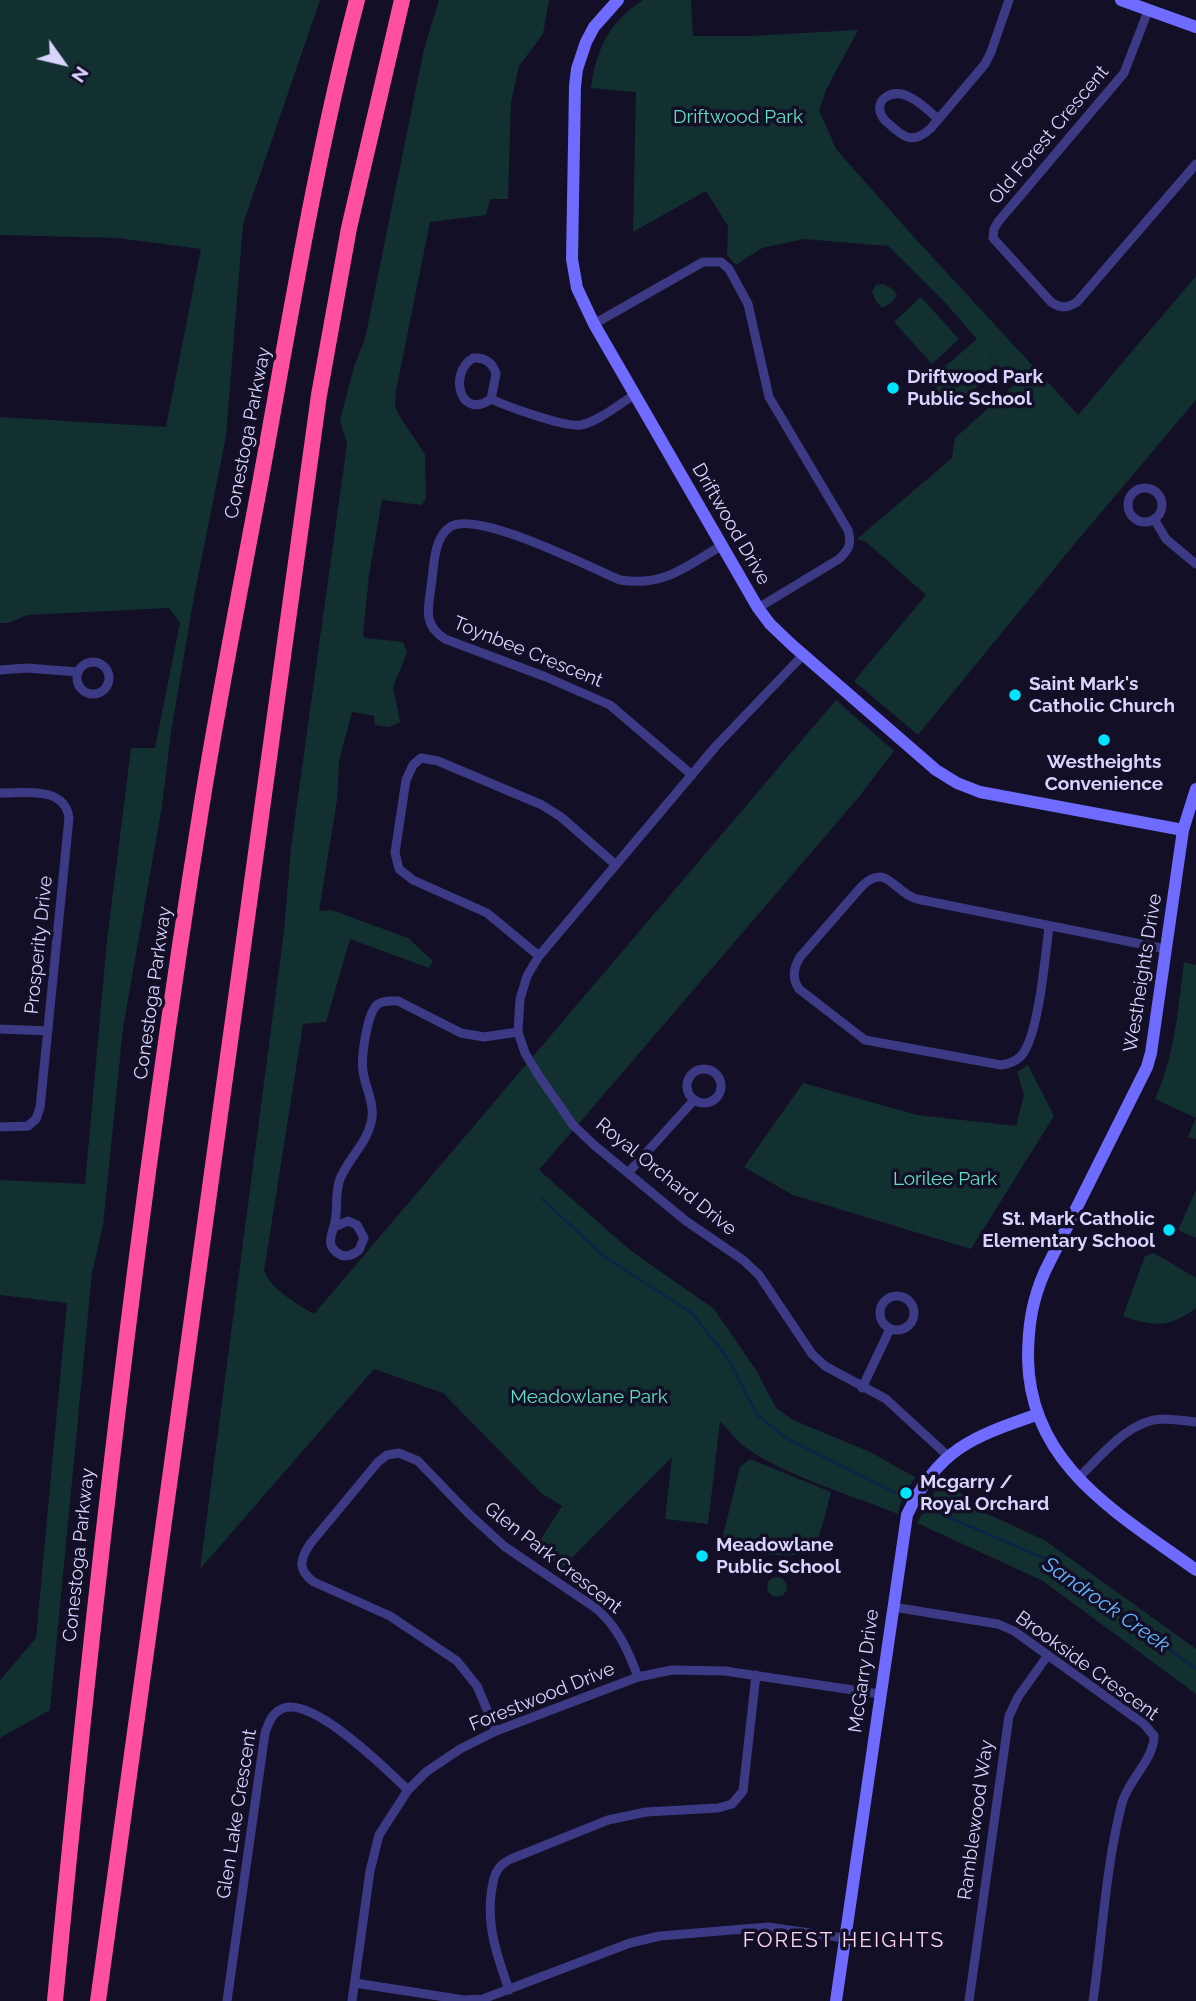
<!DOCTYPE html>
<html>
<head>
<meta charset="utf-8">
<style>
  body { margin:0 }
  #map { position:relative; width:1196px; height:2001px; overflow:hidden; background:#130f26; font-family:Raleway,sans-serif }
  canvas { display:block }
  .north { position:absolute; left:28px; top:28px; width:70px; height:70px; -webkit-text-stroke:5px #130f26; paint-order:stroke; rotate:124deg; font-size:19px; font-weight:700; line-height:28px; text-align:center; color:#d9d4ff }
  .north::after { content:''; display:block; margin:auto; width:24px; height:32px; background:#d9d4ff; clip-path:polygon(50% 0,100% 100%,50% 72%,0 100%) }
</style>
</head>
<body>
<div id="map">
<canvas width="1196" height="2001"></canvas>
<div class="north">N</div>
</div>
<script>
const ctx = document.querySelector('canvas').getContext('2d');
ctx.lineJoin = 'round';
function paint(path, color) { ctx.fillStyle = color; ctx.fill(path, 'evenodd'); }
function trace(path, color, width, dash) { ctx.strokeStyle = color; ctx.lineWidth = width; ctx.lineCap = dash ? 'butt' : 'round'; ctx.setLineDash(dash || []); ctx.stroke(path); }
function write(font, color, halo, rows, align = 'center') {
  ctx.font = font + ' Raleway,sans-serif'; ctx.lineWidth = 7; ctx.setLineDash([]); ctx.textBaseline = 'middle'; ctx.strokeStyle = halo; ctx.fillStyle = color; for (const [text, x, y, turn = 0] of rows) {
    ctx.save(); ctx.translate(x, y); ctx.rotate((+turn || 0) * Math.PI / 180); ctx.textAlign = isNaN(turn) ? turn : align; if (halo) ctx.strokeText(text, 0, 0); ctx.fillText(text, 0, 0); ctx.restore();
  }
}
const green = new Path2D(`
  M0 0H320L243 224 226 436 194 597 171 732 162 806 123 1028 103 1225 92 1273 50 1710 0 1738V1680L36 1638 67 1303 0 1295V1180L85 1184 107 940 131 748H155L180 623 169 608 27 615 9 623H0V417L166 427 201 249 117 238 0 235Z
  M439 0H549L543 34 519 66 511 102 508 199H490L486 215 430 222 396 391 395 406 400 417 425 454 426 498 422 505 382 500 369 575 363 635 365 638 403 642 407 653 393 687 400 722 389 727 375 725 374 716 352 712 339 761 337 800 319 911 332 910 408 938 433 961 429 968 350 939 326 1022 303 1024 264 1271C272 1290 297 1304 314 1314L836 700 894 751 858 798 539 1170 630 1250 714 1309 756 1370 776 1408 793 1420 870 1452 915 1477 901 1501 898 1514C851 1495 795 1479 752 1452 739 1444 730 1432 720 1421L708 1524 665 1519 672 1457 562 1568 535 1548 562 1506 541 1493 443 1393 374 1369 200 1569 284 931 291 847 347 444 340 420 354 367 365 339 424 49Z
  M643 0H691L693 36H750L858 30 827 88 819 110 836 149 913 236 1078 415 1196 276V400L1077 541 918 735 854 681 926 595 866 542 857 539 952 458 955 438 1015 384 981 345 1000 368 952 408 929 380 977 339 941 298 888 246 804 239 762 248 736 265 727 255 728 226 706 191 633 232 636 92 591 88C596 49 610 21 643 0Z
  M883 284 893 289 897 295 891 303 882 308 876 301 872 292 876 285Z
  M921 297 959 339 932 364 894 322Z
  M1184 962 1196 965V1139L1188 1137 1196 1118 1155 1099C1175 1055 1178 1009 1184 962Z
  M1028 1065 1054 1116 971 1249 793 1195 744 1167 803 1083 917 1115 1016 1126 1024 1095 1017 1072Z
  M1196 1190V1238L1178 1230Z
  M1154 1253 1196 1278V1308C1169 1328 1154 1327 1123 1316L1145 1256Z
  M750 1459 831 1492C828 1503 821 1536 815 1544 798 1567 744 1549 721 1544L740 1467Z
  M943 1476 979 1510 1046 1541 1196 1649V1694L1043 1581 917 1523Z
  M767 1587a10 10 0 1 1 20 0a10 10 0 1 1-20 0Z`);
const stream = new Path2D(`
  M542 1199 604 1256 693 1314 729 1360 757 1415 786 1438 894 1492
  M936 1512 1044 1558 1196 1669`);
const street = new Path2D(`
  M1148 11 1124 73 998 222 994 229 993 238 1051 302C1061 309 1068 308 1077 302L1196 164
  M938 119C926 108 903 85 886 97 881 100 879 105 880 111 881 117 885 121 889 124 905 139 914 144 931 128L985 64 991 52 1009 0
  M594 324 703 262H721L729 269 748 304 769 397 848 530C852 544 849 550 839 559L758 608
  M473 358C485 357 493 363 496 374L491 399C460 421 448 373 473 358Z
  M491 399C506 406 566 428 581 425 599 421 618 405 634 395
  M1128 505a17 17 0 1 1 34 0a17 17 0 1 1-34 0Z
  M1154 519 1166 539 1196 564
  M803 655 716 746 539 956 527 976 520 999 518 1032 525 1053 539 1076 573 1125 594 1145 686 1221 743 1260 759 1275 812 1354 825 1366 886 1399 948 1456
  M77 678a16 16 0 1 1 32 0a16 16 0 1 1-32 0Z
  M0 670 27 668 78 672
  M692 775 610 705 546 677 445 639C423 625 428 609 431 587 434 568 433 538 450 527 476 509 589 567 620 580 664 587 685 567 721 546
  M0 793C25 793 65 786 69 818L40 1108 36 1119 28 1126 0 1127
  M1049 927C1045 956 1039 1036 1021 1056 1015 1062 1009 1064 1001 1065L865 1040 799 989C792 978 793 969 800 957L862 886C887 862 894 893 917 899L1166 949
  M539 956 487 913 413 880 399 869 395 853 406 780 413 765 421 758 438 761 542 805 561 817 616 865
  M0 1029 48 1031
  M687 1086a17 17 0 1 1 34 0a17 17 0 1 1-34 0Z
  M628 1173 694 1100
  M334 1227 348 1221 357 1225 364 1238 359 1250C353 1255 346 1258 339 1254 326 1246 331 1237 334 1226 339 1211 334 1194 340 1179 348 1159 366 1144 371 1123 376 1105 365 1088 363 1071 361 1057 367 1012 378 1004 384 1000 391 1001 398 1001L461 1033 484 1037 518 1032
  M880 1313a17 17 0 1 1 34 0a17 17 0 1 1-34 0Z
  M862 1388 890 1329
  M1077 1479C1100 1458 1128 1420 1162 1419 1173 1419 1185 1421 1196 1422
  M893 1607 998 1624 1014 1631 1144 1724 1154 1736C1154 1760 1128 1780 1122 1803 1106 1864 1102 1938 1093 2001
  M496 1731 477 1686 457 1661 390 1616 314 1582C297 1570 300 1559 310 1544L378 1462 387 1455 399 1453 418 1461 469 1514 504 1546 597 1609C618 1628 628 1650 638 1677
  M355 1983 464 2000 483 1999 630 1943 660 1936 768 1927 845 1938
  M509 1990C498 1958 487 1929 491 1895 493 1878 495 1866 511 1859L608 1820 646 1812 718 1808 732 1804 743 1791 756 1675
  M227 2001 265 1733C269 1722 272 1712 284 1708 315 1698 387 1770 408 1790
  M352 2001 370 1871 379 1835 408 1790 426 1772 460 1749 496 1731 638 1677 672 1670 725 1671 880 1694
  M969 2001 1009 1716 1018 1697 1048 1655`);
const secondary = new Path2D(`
  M618 0 594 27 586 42 577 69 575 86 572 259 577 288 594 324 758 608 770 624 792 645 936 770 957 783 980 792 1183 830
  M1121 0 1196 27
  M1196 789 1183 830 1151 1053 1147 1067 1045 1271C1032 1300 1028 1326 1028 1359 1030 1466 1119 1514 1196 1570
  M836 2001 907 1515C937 1450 972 1437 1036 1415`);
const highway = new Path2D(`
  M55 2001C93 1602 138 1205 201 809 218 702 239 595 259 489 289 326 315 160 357 0
  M98 2001 319 395 349 228 402 0`);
const markers = [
  [893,388,7,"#00e5ff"],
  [1015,695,7,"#00e5ff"],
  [1104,740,7,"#00e5ff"],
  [1169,1230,7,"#00e5ff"],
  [906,1493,7,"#00e5ff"],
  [702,1556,7,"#00e5ff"]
];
const parkNames = [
  ["Driftwood Park",738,117],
  ["Lorilee Park",945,1179],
  ["Meadowlane Park",589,1397]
];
const streetNames = [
  ["Old Forest Crescent",1049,135,-50],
  ["Conestoga Parkway",248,433,-79],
  ["Driftwood Drive",731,524,60],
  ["Toynbee Crescent",528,652,22],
  ["Prosperity Drive",39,945,-84],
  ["Westheights Drive",1143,973,-81],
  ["Conestoga Parkway",153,993,-82],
  ["Royal Orchard Drive",666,1177,39],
  ["Conestoga Parkway",79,1555,-84],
  ["Glen Park Crescent",553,1558,38],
  ["Brookside Crescent",1087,1666,36],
  ["McGarry Drive",864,1671,-82],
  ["Forestwood Drive",542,1697,-22],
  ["Glen Lake Crescent",237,1814,-81],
  ["Ramblewood Way",976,1820,-82]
];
const poiNames = [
  ["Driftwood Park",907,377],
  ["Public School",907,399],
  ["Saint Mark's",1029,684],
  ["Catholic Church",1029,706],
  ["Westheights",1104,762,"center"],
  ["Convenience",1104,784,"center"],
  ["St. Mark Catholic",1155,1219,"right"],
  ["Elementary School",1155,1241,"right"],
  ["Mcgarry /",920,1482],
  ["Royal Orchard",920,1504],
  ["Meadowlane",716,1545],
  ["Public School",716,1567]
];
const waterNames = [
  ["Sandrock Creek",1106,1605,35]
];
const neighbourhoodNames = [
  ["FOREST HEIGHTS",844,1941]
];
paint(green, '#12302f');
trace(stream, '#0c2248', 2.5);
trace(street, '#3d3a85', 9);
trace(secondary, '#6f6bff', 12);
trace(highway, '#ff4fa3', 16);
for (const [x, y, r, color] of markers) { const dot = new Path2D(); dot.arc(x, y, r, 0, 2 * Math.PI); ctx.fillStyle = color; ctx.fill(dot); trace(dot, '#130f26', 2.5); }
write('19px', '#5fe0c0', '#130f26', parkNames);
write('19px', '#d9d4ff', '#130f26', streetNames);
write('bold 19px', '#d9d4ff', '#130f26', poiNames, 'left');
write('italic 21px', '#62b6ff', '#130f26', waterNames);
ctx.letterSpacing = '2px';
write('21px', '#ffd6f0', '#130f26', neighbourhoodNames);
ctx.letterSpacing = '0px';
</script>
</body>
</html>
